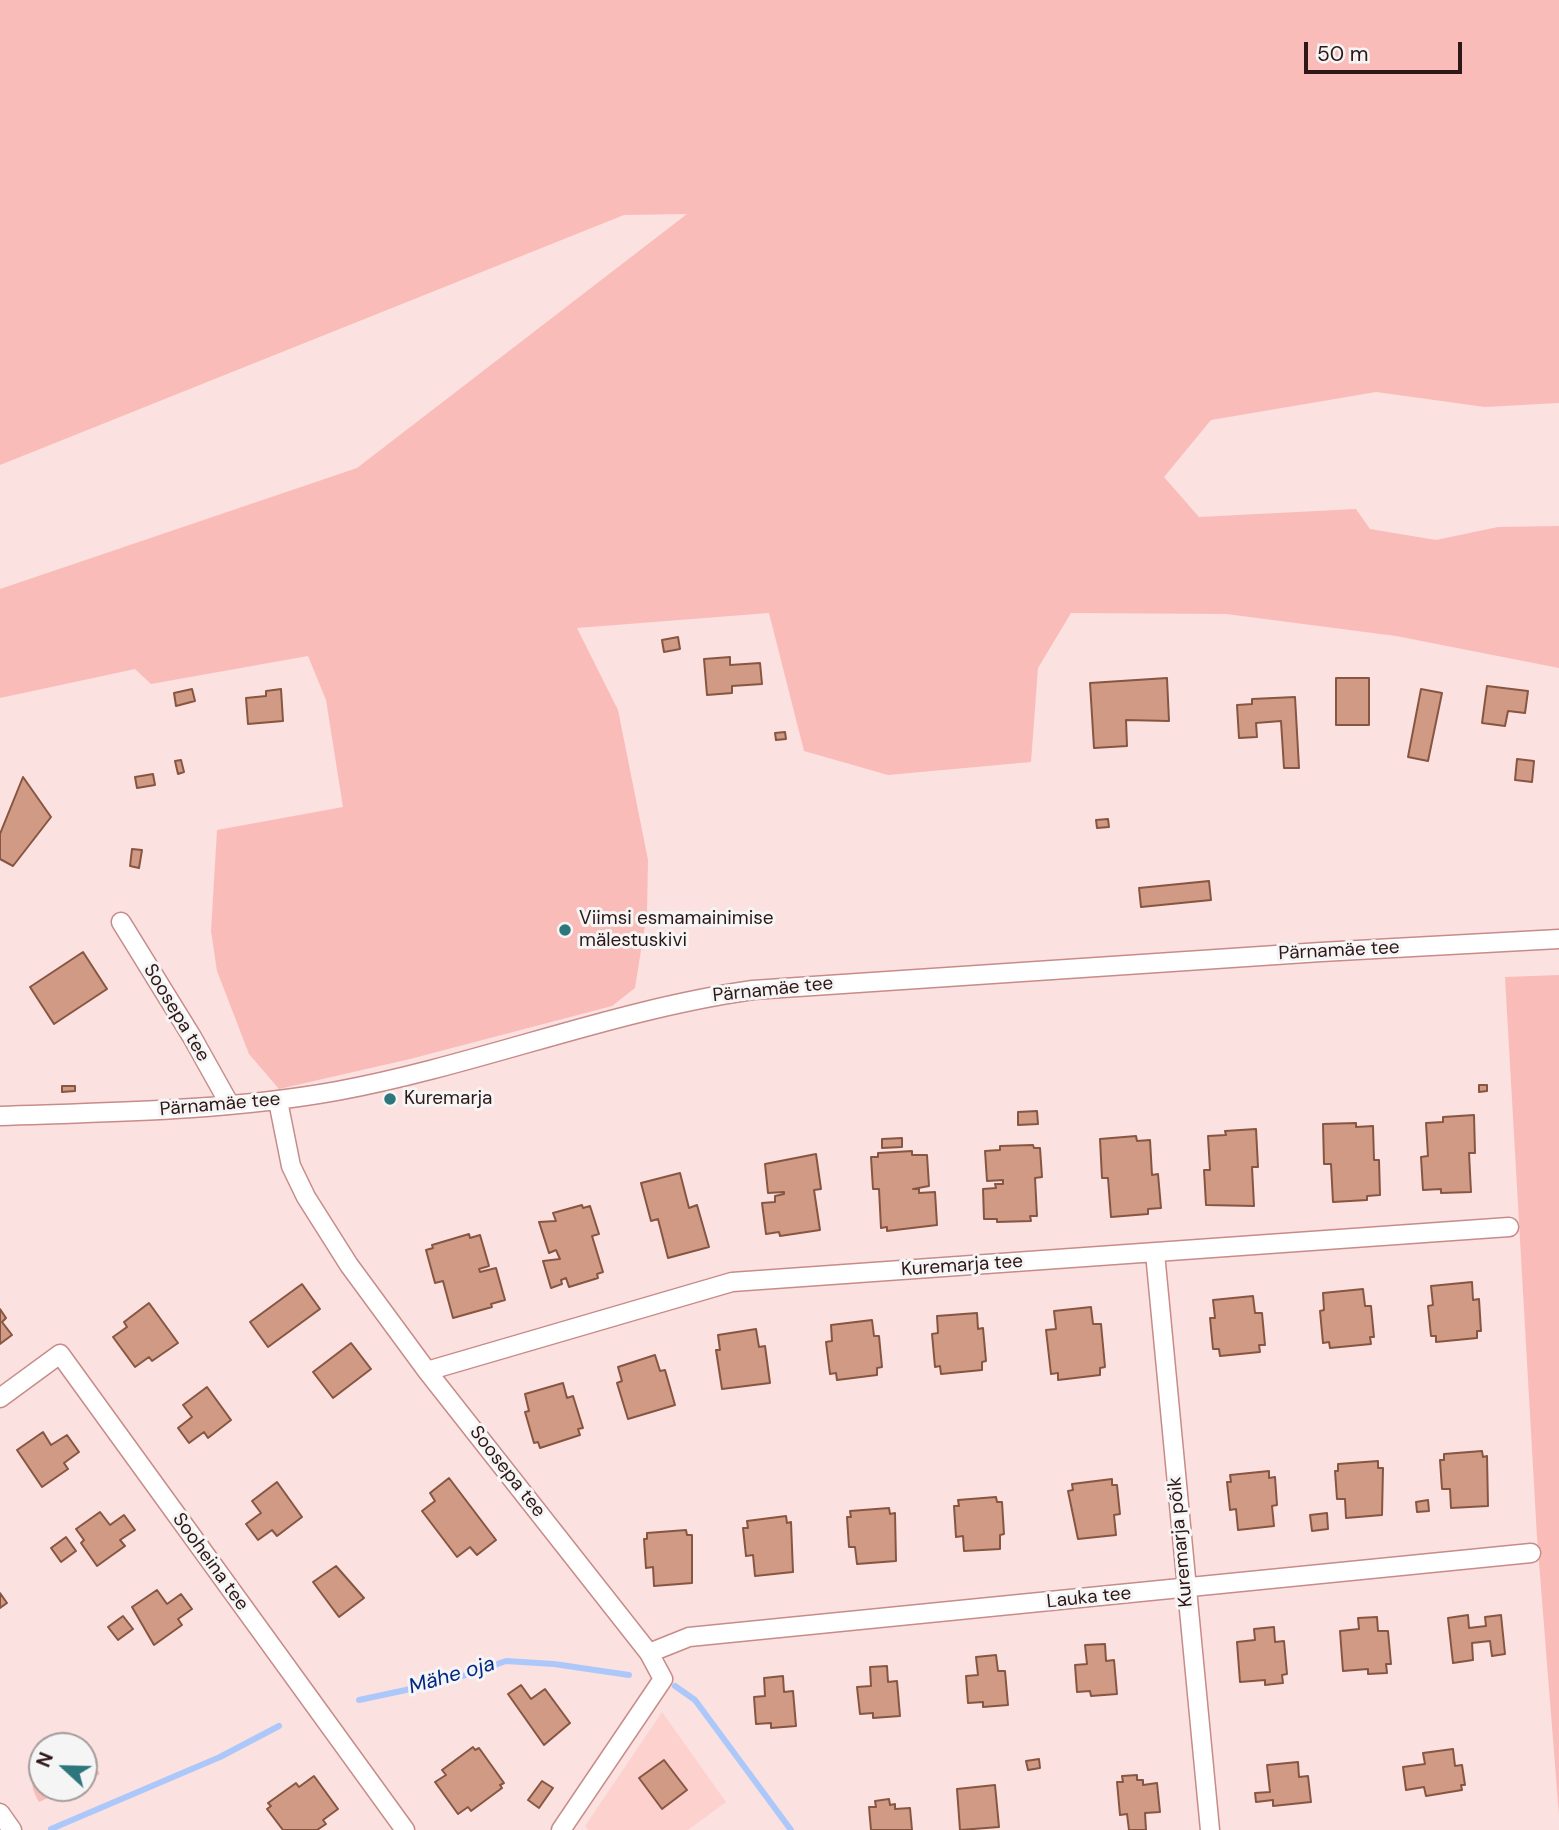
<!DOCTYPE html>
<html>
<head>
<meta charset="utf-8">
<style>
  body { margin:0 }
  #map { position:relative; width:1559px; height:1830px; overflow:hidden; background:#fbe1df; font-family:"DM Sans",sans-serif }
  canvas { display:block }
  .north { position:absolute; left:28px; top:1732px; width:70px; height:70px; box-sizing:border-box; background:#f5f5f5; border:2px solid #a59c9c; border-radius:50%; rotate:292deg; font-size:19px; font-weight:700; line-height:28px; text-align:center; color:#2e1716 }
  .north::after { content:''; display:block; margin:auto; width:24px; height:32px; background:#2d767c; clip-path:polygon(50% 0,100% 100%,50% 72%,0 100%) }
  .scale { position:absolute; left:1304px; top:42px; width:158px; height:32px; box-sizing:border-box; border:4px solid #2e1716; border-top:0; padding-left:9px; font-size:21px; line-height:24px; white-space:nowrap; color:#2e1716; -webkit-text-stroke:5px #f5f5f5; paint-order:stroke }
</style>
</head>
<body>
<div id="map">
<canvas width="1559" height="1830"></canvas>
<div class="north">N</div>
<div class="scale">50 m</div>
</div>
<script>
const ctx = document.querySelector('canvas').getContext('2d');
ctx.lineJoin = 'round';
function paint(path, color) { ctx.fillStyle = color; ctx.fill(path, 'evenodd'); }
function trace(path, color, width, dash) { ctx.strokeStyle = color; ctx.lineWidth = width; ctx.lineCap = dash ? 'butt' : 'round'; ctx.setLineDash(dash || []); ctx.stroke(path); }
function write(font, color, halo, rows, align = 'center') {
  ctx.font = font + ' "DM Sans",sans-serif'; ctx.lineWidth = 6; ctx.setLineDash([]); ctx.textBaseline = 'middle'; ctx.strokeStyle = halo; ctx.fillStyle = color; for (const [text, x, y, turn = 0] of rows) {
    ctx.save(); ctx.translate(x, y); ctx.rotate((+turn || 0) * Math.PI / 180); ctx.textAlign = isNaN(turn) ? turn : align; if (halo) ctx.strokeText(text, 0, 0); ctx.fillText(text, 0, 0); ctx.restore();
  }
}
const built = new Path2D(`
  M662 1712 726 1802 688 1830H588L585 1826Z`);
const green = new Path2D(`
  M0 0H1559V403L1485 407 1376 392 1211 420 1164 477 1199 517 1356 509 1370 529 1436 540 1498 527 1559 526V668L1396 636 1226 614 1071 613 1038 668 1031 762 888 775 804 751 769 613 577 628 618 710 648 860 647 912 635 988 612 1006 410 1059 279 1089 249 1054 217 971 211 931 217 830 343 807 326 700 308 656 151 684 135 669 0 698V589L357 468 687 214 624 215 0 465Z
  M1559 975V1815L1537 1537 1505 977Z
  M84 1747 100 1774 84 1782Z
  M42 1756V1788H70L39 1802C30 1787 28 1770 42 1756Z`);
const stream = new Path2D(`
  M675 1686 695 1700 791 1830
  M359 1700 448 1681 506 1661 554 1664 629 1675
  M51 1829 220 1757 279 1726`);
const building = new Path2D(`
  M678 637 680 649 664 652 662 640Z
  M730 657V665L760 663 762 684 732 686V693L707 695 704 659Z
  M1167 678 1169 721 1126 720 1127 746 1094 748 1090 683Z
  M1336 678H1369V725H1336Z
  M1487 686 1528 691 1525 713 1508 711 1505 726 1482 723Z
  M192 689 195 701 176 706 174 693Z
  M281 689 283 721 248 724 246 698 266 696V691Z
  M1421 689 1442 693 1428 761 1408 757Z
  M1295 697 1299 768H1284L1281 721 1256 723 1257 737 1239 738 1237 705 1252 704V699Z
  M785 732 786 739 776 740 775 733Z
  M1517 759 1534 761 1532 782 1515 780Z
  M181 760 184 772 178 774 175 761Z
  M153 774 155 785 137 788 135 777Z
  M23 777 51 817 13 866 0 859V834Z
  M1108 819 1109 827 1097 828 1096 820Z
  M132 849 142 850 139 868 130 866Z
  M1209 881 1211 900 1141 907 1139 888Z
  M83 952 107 989 54 1024 30 987Z
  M1479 1085H1487V1091L1479 1092Z
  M62 1086H75V1091L62 1092Z
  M1037 1111 1038 1124 1018 1125V1112Z
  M1474 1115 1475 1153H1469L1471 1192 1441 1193V1189L1423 1190 1421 1157 1428 1156 1426 1123 1443 1122V1117Z
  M1356 1123V1127L1373 1126 1374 1160H1379L1380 1195 1367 1196V1200L1333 1202 1331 1164H1324L1323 1124Z
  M1256 1129 1258 1167H1252L1254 1206 1206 1205 1204 1170H1210L1208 1136 1226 1135 1225 1131Z
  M1136 1136 1137 1141 1150 1140 1152 1175 1158 1174 1161 1208 1148 1209V1214L1111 1217 1108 1178H1102L1100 1139Z
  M902 1138V1147L882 1148V1139Z
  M1033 1145 1034 1148H1040L1042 1177 1035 1178 1037 1216H1030L1031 1221 997 1222V1219H984L983 1189 996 1188 995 1184H1003V1180L987 1181 985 1151 1000 1150V1146Z
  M912 1151V1155H927L929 1186 913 1189H919V1193L935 1192 937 1225 887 1231V1227L881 1228 879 1189H873L871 1157H878V1153Z
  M816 1154 821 1189 814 1190 820 1230 780 1236 779 1232 766 1234 762 1203 775 1202V1196L784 1194V1192L768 1193 765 1164Z
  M680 1173 689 1208 697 1205 709 1247 668 1258 658 1219 651 1221 641 1183Z
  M582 1205 583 1208 590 1206 599 1234 592 1236 603 1272 597 1274 598 1278 569 1287 566 1278 561 1280 562 1284 551 1288 543 1261 560 1259 556 1250 549 1253 539 1222 556 1221 553 1213Z
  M469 1234 470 1238 480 1235 489 1266 479 1269 480 1272 496 1268 505 1300 491 1304 492 1307 453 1318 443 1281 435 1283 426 1250 433 1248 432 1245Z
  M1472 1282 1473 1300 1479 1299 1481 1331H1477V1338L1436 1342V1336H1431L1428 1306 1433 1305 1431 1286Z
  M302 1284 320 1309 268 1347 250 1322Z
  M1363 1289 1365 1306H1371L1374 1337H1370L1371 1344 1330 1348 1329 1342 1323 1343 1320 1311 1324 1310 1323 1293Z
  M1253 1296 1255 1313H1262L1265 1345H1259L1260 1352 1220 1356 1219 1349H1213L1210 1318H1215L1213 1300Z
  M149 1303 178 1343 152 1361 149 1357 135 1367 113 1337 127 1327 124 1322Z
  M1091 1307 1093 1324H1101L1105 1367 1100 1368V1375L1058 1380V1373L1051 1374 1046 1330 1056 1329 1054 1311Z
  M0 1309 6 1318 2 1322 12 1335 0 1344Z
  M977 1313 978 1329 983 1328 986 1361 982 1362V1370L941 1374 940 1366 935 1367 932 1334 938 1333 937 1316Z
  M872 1320 874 1336H879L882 1367 877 1368V1375L837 1380 836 1373 830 1374 826 1342 832 1341 831 1325Z
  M756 1329 759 1347 765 1346 770 1383 722 1389 716 1350H720L718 1335Z
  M351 1343 371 1369 333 1398 313 1372Z
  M655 1355 660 1371 665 1370 675 1405 628 1419 617 1383 622 1381 618 1367Z
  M563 1383 567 1398 573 1396 583 1428 578 1429 580 1435 540 1448 538 1442 534 1443 525 1412 529 1411 525 1394Z
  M207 1387 231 1420 208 1438 204 1432 189 1443 178 1428 192 1417 183 1405Z
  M43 1432 51 1445 67 1435 79 1452 64 1463 68 1469 42 1487 17 1450Z
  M1482 1451 1483 1457 1487 1456 1488 1506 1451 1508 1450 1489H1442L1440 1460H1444V1454Z
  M1378 1461V1468H1383L1382 1515 1346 1518 1345 1499H1337L1335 1471H1338V1464Z
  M1269 1471V1478L1275 1477 1277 1505 1272 1506 1274 1526 1238 1530 1236 1509 1230 1510 1227 1482H1231L1230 1475Z
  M449 1478 496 1540 477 1555 470 1547 457 1557 422 1511 435 1501 430 1493Z
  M1112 1479V1485H1117L1120 1514 1114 1515 1116 1535 1078 1539 1068 1491 1073 1490 1072 1484Z
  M277 1482 302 1517 277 1536 272 1530 258 1540 246 1524 261 1513 252 1501Z
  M996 1497 997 1502H1002L1004 1534 1000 1535V1549L964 1551 963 1536 956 1537 954 1506H959L958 1500Z
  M1428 1500 1429 1511 1417 1512 1416 1502Z
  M889 1508 890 1514 895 1513 896 1561 857 1564 855 1547H849L847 1517H851L850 1511Z
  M100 1512 110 1525 124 1515 135 1530 120 1540 125 1546 97 1566 81 1543 84 1540 76 1529Z
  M1327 1513 1328 1529 1312 1531 1310 1515Z
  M786 1516 787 1523 791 1522 793 1572 755 1576 753 1555 746 1556 743 1528H748L747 1521Z
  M686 1530 687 1535H692V1583L654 1586 653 1567 646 1568 644 1539H647V1533Z
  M66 1537 76 1551 61 1562 51 1548Z
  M336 1566 364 1598 339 1617 313 1582Z
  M157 1590 167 1604 181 1594 192 1609 178 1619 182 1625 154 1645 132 1607Z
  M0 1593 7 1603 0 1608Z
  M1468 1615 1469 1628 1486 1626 1485 1617 1501 1615 1505 1654 1492 1656 1490 1641 1472 1643 1473 1660 1453 1663 1448 1618Z
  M123 1616 133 1629 118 1640 108 1627Z
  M1377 1617 1378 1631H1388L1391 1664H1386L1387 1673 1368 1674V1669L1343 1671 1340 1631 1359 1629 1358 1618Z
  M1274 1627 1275 1642 1284 1641 1287 1674 1282 1675 1283 1683 1265 1685V1680L1240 1682 1237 1642 1255 1640 1254 1629Z
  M1105 1644 1106 1661 1114 1660 1117 1694 1091 1696 1090 1691 1077 1692 1075 1665 1087 1664 1085 1645Z
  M996 1655 998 1671H1005L1008 1705 983 1707V1702L968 1703 966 1676 978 1675 976 1657Z
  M887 1666 888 1682 897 1681 900 1716 873 1718V1713L860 1714 857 1687 871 1686 870 1667Z
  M783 1676 784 1692 793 1691 796 1726 771 1728V1723L756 1724 754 1697 765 1696 764 1678Z
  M521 1685 531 1699 545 1689 570 1723 544 1745 508 1694Z
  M473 1747 475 1750 479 1748 504 1783 500 1785 502 1788 471 1811 468 1807 458 1814 435 1782 446 1775 442 1770Z
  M1453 1749 1455 1766 1462 1765 1465 1785H1461L1462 1790 1426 1796 1424 1787 1406 1790 1403 1767 1425 1764 1423 1753Z
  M1039 1759 1040 1768 1028 1770 1026 1761Z
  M664 1760 687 1790 662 1809 639 1778Z
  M1298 1762 1299 1777 1308 1776 1311 1802 1273 1806V1800L1256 1802 1255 1793 1270 1792 1267 1765Z
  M1137 1775V1780H1143V1785L1157 1783 1160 1812 1145 1813 1146 1830H1129L1127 1814 1120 1815 1117 1782H1123L1122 1776Z
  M314 1776 338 1809 323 1820 326 1824 317 1830H283L267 1809 271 1806 268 1803 296 1783 299 1787Z
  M542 1781 553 1788 539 1808 528 1800Z
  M995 1785 999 1827 960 1830 957 1789Z
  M889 1799 890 1805 895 1804V1809L910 1808 912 1830H871L869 1807H876L875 1801Z`);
const minor = new Path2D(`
  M121 922 192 1037 230 1105
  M278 1101 291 1166 306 1197 349 1265 427 1371 649 1653 663 1679 561 1830
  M0 1116C113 1112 226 1111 337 1091 477 1065 612 1010 753 990L1321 952 1559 939
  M1155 1253 1210 1830
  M427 1371 732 1282 1509 1227
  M0 1398 60 1354 405 1830
  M649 1653 689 1637 1531 1553
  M0 1813 12 1830`);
const markers = [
  [565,930,7,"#2d767c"],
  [390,1099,7,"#2d767c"]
];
const poiNames = [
  ["Viimsi esmamainimise",579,919],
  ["mälestuskivi",579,941],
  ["Kuremarja",404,1099]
];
const streetNames = [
  ["Pärnamäe tee",1339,951,-3],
  ["Pärnamäe tee",773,990,-6],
  ["Soosepa tee",176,1013,59],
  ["Pärnamäe tee",220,1105,-5],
  ["Kuremarja tee",962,1266,-4],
  ["Soosepa tee",507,1472,52],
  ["Kuremarja põik",1181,1542,-95],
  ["Sooheina tee",210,1562,54],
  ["Lauka tee",1089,1598,-6]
];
const waterNames = [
  ["Mähe oja",452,1676,-16]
];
paint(built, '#fdd1ce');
paint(green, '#fabcb9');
trace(stream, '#acc8fb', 6);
paint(building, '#d19a85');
trace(building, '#875642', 2);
trace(minor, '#c78c89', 21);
trace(minor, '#fff', 18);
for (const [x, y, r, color] of markers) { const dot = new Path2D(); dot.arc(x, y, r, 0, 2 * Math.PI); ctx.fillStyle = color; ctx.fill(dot); trace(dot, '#f5f5f5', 2.5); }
write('19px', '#2e1716', '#f5f5f5', poiNames, 'left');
write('19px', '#2e1716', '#f5f5f5', streetNames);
write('italic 21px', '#002684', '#f5f5f5', waterNames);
</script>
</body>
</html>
